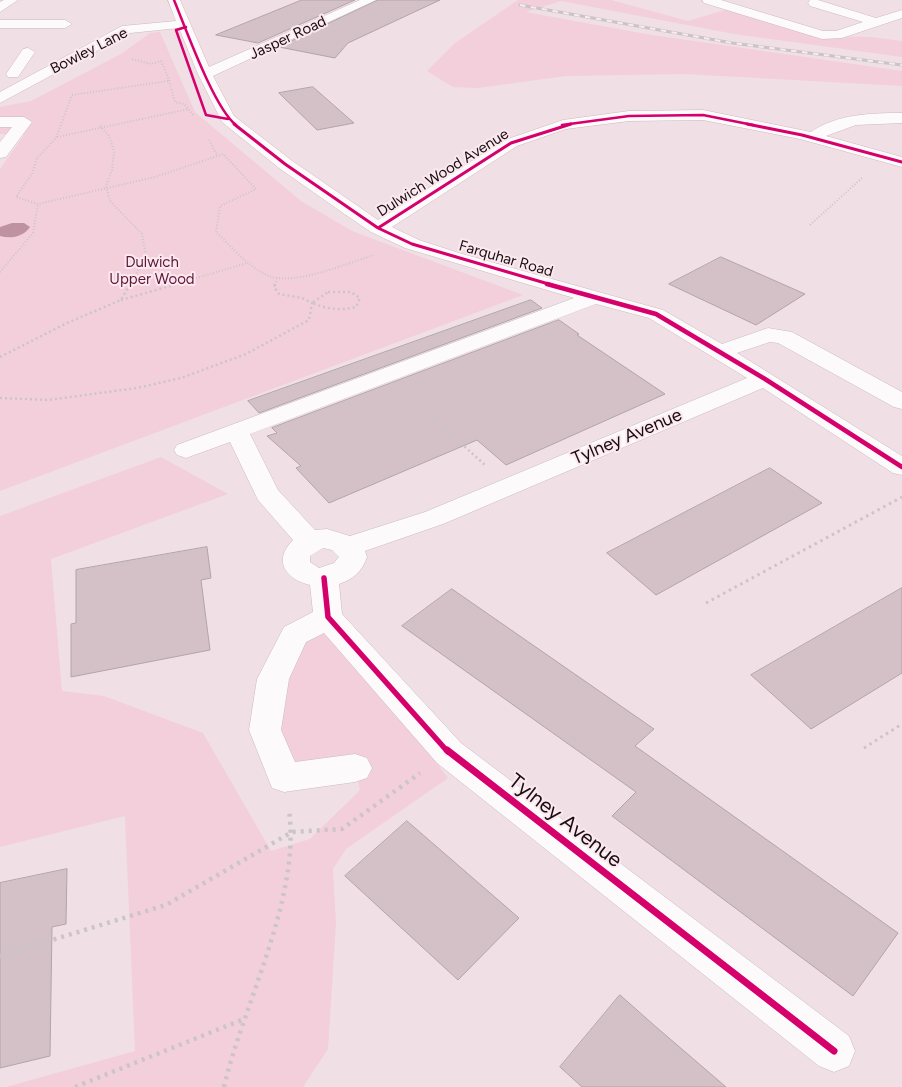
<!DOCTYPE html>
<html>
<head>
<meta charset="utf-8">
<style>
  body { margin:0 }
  canvas { display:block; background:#f0dfe5 }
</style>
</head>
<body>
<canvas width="902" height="1087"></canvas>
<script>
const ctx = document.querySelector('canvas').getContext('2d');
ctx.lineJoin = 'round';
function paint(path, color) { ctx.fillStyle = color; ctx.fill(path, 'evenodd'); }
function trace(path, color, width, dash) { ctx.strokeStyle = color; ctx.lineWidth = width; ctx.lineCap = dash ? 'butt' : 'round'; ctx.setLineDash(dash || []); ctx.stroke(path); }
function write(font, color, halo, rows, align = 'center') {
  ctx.font = font + ' Figtree,sans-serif'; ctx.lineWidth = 4; ctx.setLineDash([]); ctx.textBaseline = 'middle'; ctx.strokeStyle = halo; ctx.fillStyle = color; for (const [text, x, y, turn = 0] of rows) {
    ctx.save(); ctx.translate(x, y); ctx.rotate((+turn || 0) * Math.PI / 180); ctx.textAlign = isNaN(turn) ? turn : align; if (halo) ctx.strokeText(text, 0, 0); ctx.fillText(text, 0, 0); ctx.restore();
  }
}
const green = new Path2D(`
  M518 0H611L688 21 728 9 817 36 871 37 902 41V57L734 34 561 1 526 12 646 34 902 71V86L685 74 566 76 478 88 453 87 427 71 455 43Z
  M160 32 195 112 301 201 352 231 523 295 0 491V169L24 135 0 134V107L31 101 121 54 150 33Z
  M161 457 228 494 51 559 62 691 104 696 203 733 271 851 310 839 360 790 355 768 284 778 273 679 328 617 448 778 346 849 333 869 336 923 328 1049 303 1087H6L135 1051 125 816 0 847V516Z`);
const water = new Path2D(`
  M12 223H24L30 227C23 237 11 239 0 236V227Z`);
const building = new Path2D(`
  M302 0H355L258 43 216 35Z
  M378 0H440L348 43 335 58 279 47Z
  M313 87 354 123 317 130 279 93Z
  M721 257 805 294 756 325 669 284Z
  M531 300 542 308 259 413 248 401Z
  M559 320 579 334 577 335 665 394 506 465 477 440 329 503 296 468 301 466 267 436 277 433 272 428Z
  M770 468 822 503 656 595 607 553Z
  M207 547 211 578 201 580 210 650 71 677V624L76 623V570Z
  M902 588V673L811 729 751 675Z
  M452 589 654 729 635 746 898 933 853 996 612 816 636 792 402 626Z
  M407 821 519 918 458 980 345 876Z
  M67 869 66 924 52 927 50 1056 0 1068V883Z
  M620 995 655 1026 726 1087H582L560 1067Z`);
const pathFar3 = new Path2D(`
  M132 59 151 64 161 61 167 74 175 102 184 104 194 116
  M168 81 72 95 56 138 37 158 32 174 16 197 38 204 155 177 223 154 256 189 220 206 216 232C232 247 248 267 269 276 295 286 348 263 374 255
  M100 126 109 136 114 151 112 170 106 186 110 201 142 234 146 256 130 285
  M57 137 189 109
  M209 140 217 155
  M810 225 862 178
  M0 272 33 233 38 204
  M173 285 247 263
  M275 285 277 279`);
const pathFar2 = new Path2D(`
  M328 292H351L360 298 356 307C340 311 327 309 312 303Z
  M121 300 177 284
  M0 357 67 323 121 300 130 284
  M409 396 486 466
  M0 398 48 400 137 388 181 378 246 354 309 320 312 303 302 298 279 294 274 287 275 284`);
const pathFar1 = new Path2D(`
  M706 603 902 497
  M864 748 902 724`);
const path = new Path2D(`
  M0 956 166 905 292 832 342 829 420 773
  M75 1087 244 1019
  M224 1087C244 1002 301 897 289 810`);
const minor = new Path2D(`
  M4 0H18L0 12V2Z
  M168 0H180L209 67 360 0H376L213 76 234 116 291 160 378 220 505 140 563 120 629 111 703 110 811 132C837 114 871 113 902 113V123L856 125 826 136 902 157V167L800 139 703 120 629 121 566 129 517 146 392 227 419 240 459 253 663 310 722 344 768 328 792 332 902 392V409L894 407 778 343 770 342 737 353 902 456V475L893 473 763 388 443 524 365 551 367 557C362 572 353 579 339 584L342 614 461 743 849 1036 855 1051 849 1066 834 1072 819 1066 437 763 324 633 306 642 289 679 281 730 295 762 355 754 367 758 372 768 367 778 355 782 284 792 272 788 249 730 257 679 284 627 313 612 310 585C286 579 272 561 293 540L258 500 230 442 186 458 177 455 174 450 177 445 574 298 405 248 371 232 346 215 279 168 222 122 198 74 179 28 130 33 0 103V92L122 26 176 21ZM596 304 649 318 747 378 425 512 350 536 327 529 315 530 278 490 250 434ZM323 548 332 550 339 557 334 563 319 568 310 562V556Z
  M702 0H721L823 31H836L863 22 810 6 808 3 810 0H818L876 18 902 10V18L842 38 822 39 704 3Z
  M0 20H65L72 24 65 28H0Z
  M28 48 35 52 20 74 18 77H8L6 74 23 49Z
  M0 117H24L32 122 6 157 0 158V142L12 127H0Z`);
const rail = new Path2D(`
  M520 5 732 43 902 65`);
const cyclewayFar4 = new Path2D(`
  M174 0C186 29 214 108 236 125
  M186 27 176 30 206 115 228 119
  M562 125 629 116 703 115 753 125`);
const cyclewayFar3 = new Path2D(`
  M234 124 285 164 378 228 412 244 552 285
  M747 124 802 135 902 162
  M378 228 511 143 571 124`);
const cyclewayFar2 = new Path2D(`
  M547 284 656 314 765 379 902 467`);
const cyclewayFar1 = new Path2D(`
  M324 578 328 617 448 752`);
const cycleway = new Path2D(`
  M447 750 834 1051`);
const farStreetnames = [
  ["Jasper Road",288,38,-25],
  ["Bowley Lane",89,51,-27],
  ["Dulwich Wood Avenue",443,173,-32],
  ["Farquhar Road",506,259,16]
];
const farParknames = [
  ["Dulwich",152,263],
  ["Upper Wood",152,280]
];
const streetNames = [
  ["Tylney Avenue",627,437,-23]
];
const nearStreetnames = [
  ["Tylney Avenue",565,821,38]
];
paint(green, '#f3cfdc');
paint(water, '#bf92a2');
paint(building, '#d4c1c8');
trace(building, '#b1a5a9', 1);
trace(minor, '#c9bbc0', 1);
trace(pathFar3, '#cbc5c7', 2, [1, 2]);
trace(pathFar2, '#cbc5c7', 2.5, [2, 3]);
trace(pathFar1, '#cbc5c7', 3, [2.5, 4]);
trace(path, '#cbc5c7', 4.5, [3, 5]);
paint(minor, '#fdfafb');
trace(rail, '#c9c5c6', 3);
trace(rail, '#fce9ef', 2, [5.5]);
trace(cyclewayFar4, '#d6006c', 2.5);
trace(cyclewayFar3, '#d6006c', 3);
trace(cyclewayFar2, '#d6006c', 4.5);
trace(cyclewayFar1, '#d6006c', 5.5);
trace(cycleway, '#d6006c', 7);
write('15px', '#180e11', '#fce9ef', farStreetnames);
write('15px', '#5d1738', '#fce9ef', farParknames);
write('18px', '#180e11', '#fce9ef', streetNames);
write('21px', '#180e11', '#fce9ef', nearStreetnames);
</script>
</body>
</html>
